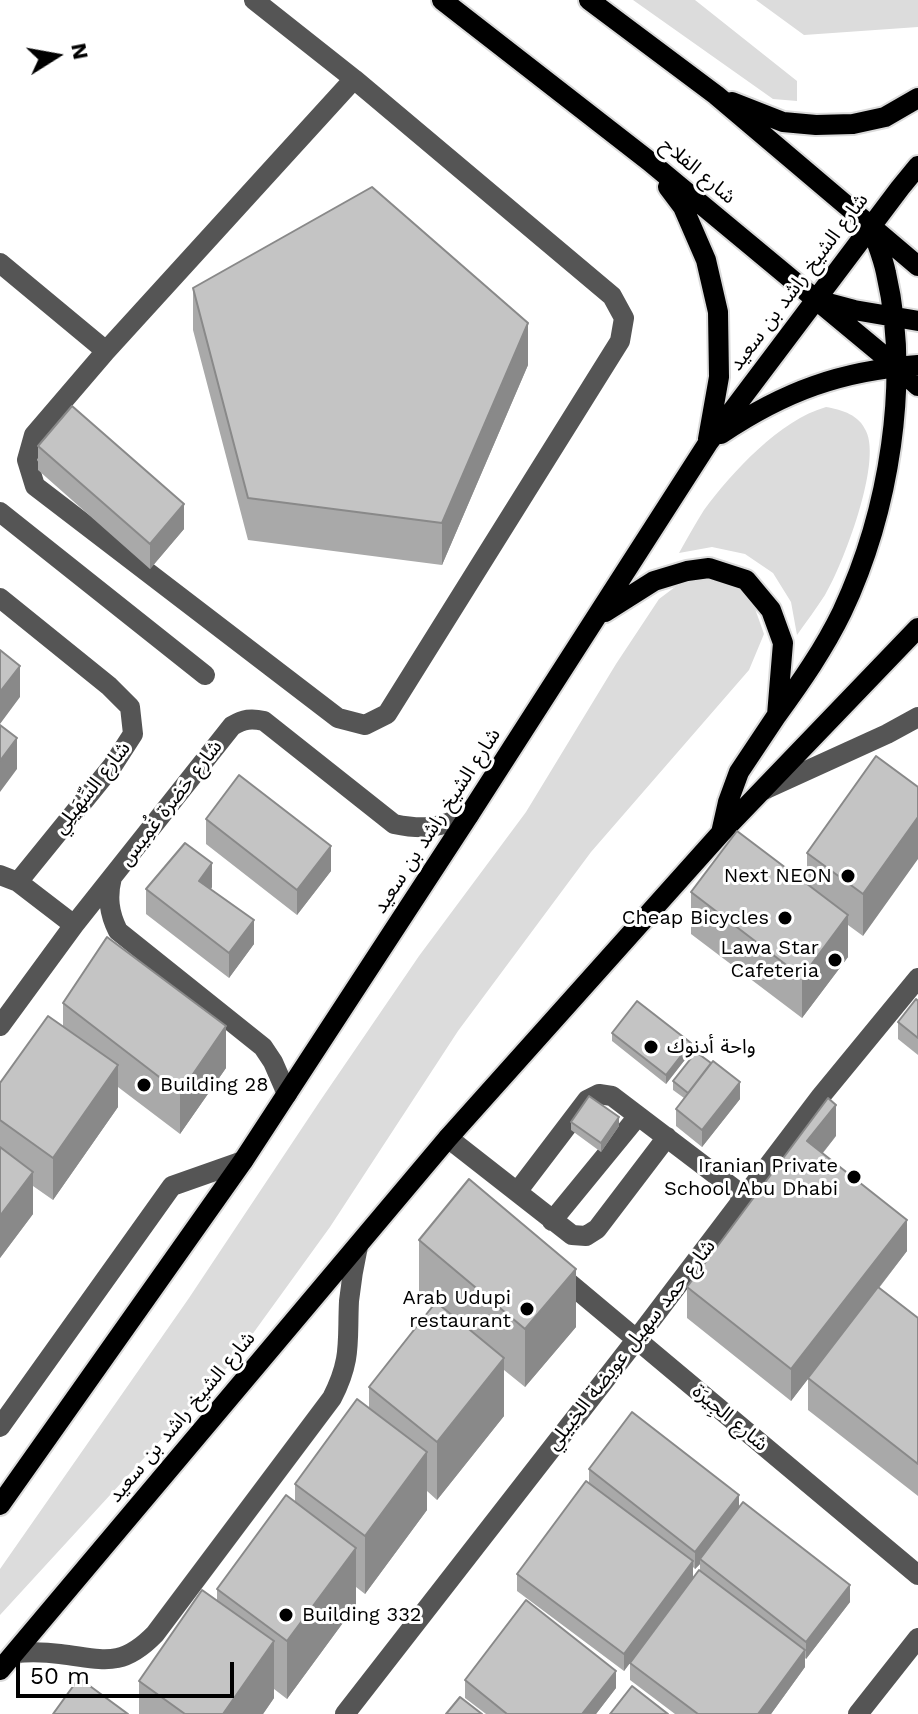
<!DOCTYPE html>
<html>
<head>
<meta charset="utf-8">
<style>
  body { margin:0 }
  #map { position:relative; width:918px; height:1714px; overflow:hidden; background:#fff; font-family:"Work Sans",sans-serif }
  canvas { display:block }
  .north { position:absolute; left:16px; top:16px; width:80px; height:80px; -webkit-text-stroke:6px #fff; paint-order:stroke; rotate:79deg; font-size:22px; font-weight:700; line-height:32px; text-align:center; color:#000 }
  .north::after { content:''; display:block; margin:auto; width:28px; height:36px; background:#000; clip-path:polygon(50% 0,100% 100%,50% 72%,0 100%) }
  .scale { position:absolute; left:16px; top:1662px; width:218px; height:36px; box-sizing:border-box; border:4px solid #000; border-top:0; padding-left:10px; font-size:24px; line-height:28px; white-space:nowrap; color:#000; -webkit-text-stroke:6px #fff; paint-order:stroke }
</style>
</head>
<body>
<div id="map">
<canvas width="918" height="1714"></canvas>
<div class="north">N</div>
<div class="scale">50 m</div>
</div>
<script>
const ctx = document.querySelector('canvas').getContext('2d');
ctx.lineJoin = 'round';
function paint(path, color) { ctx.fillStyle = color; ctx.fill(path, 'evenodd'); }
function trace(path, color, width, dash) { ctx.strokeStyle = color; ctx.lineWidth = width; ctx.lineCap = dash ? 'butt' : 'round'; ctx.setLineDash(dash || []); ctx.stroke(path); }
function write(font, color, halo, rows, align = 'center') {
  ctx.font = font + ' "Work Sans","Noto Sans Arabic",sans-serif'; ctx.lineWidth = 6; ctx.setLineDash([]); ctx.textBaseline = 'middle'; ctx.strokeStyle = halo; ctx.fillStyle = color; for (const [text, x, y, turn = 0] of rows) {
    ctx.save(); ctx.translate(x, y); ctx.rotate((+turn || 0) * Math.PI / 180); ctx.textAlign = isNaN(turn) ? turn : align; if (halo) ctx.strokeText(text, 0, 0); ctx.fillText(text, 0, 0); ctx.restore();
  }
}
const green = new Path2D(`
  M633 0H695L797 81V101L773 99Z
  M756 0H918V27L804 35Z
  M826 407C843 410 859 415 866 431 882 463 843 565 825 595 816 609 806 622 797 635L791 602 773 573 745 554 712 547 679 553C687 539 695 524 704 510 732 472 780 420 826 407Z
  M713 577 734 583 753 603 764 634 749 670 591 852 458 1031 330 1227 233 1361 0 1615V1569L189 1298 320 1101 419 956 526 812 616 664 659 599 679 584Z`);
const minor = new Path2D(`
  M254 0 354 79 612 296 624 318 620 341 387 714 365 725 338 718 35 486 27 460 34 435 106 351 354 79
  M0 263 106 351
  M0 512 205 675
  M0 598 109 686 130 707 133 734 113 765 18 882
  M764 790 887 734 918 717
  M0 875 18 882 74 925
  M112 877C107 897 109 913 118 931L263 1047 273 1062 287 1094
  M0 1026 74 925 232 726C244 719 251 718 264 721L394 824C427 831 439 827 469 815
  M448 1138 572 1235 586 1236 597 1229 667 1137
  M517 1192 587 1100 599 1094 612 1096 745 1197
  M552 1221 638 1116
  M556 1272 918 1575
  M0 1427 172 1186 243 1161
  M15 1653C30 1652 45 1652 60 1654 103 1659 121 1669 155 1634L332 1398C352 1359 347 1342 349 1301 351 1282 354 1264 358 1246
  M345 1714 636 1340 821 1096 918 978
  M858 1714 918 1638`);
const major = new Path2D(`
  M442 0 649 161 896 366 918 386
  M589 0 716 95 918 266
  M732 102 783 122 816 125 853 124 885 117 918 98
  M668 187 683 207 706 260 718 312 719 377 708 439
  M824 302 854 310 918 321
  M721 434C785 391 841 371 918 365
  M605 612 654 581 687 571 709 568 746 580 771 610 783 643 777 715 739 772 728 802 721 833
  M777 715C801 682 824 649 842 612 889 512 911 381 886 273 883 257 876 242 871 226
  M0 1505 243 1161 469 815 708 443 900 188 918 166
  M0 1670 448 1138 721 833 918 628`);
const wall = new Path2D(`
  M193 288 528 365 442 565 248 540 193 330Z
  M38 446 184 529 150 569 38 470Z
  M876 756 863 936 848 925V957L802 1018 691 934V892L807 884V853Z
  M206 819 331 871 297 915 206 844Z
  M212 887 211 890 254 944 229 978 146 914V889Z
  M918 990V1055L898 1039V1022L918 1001Z
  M63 1003 226 1068 180 1134 118 1087V1107L53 1200 33 1186V1214L0 1258V1083L63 1026Z
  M612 1033 691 1052 666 1084 612 1041Z
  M673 1081 740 1099 702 1147 676 1126V1109L684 1098 673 1090Z
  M571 1122 619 1126 601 1152 571 1130Z
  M836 1136 823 1153 907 1251 879 1288 918 1318V1496L808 1410V1378L820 1363 791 1401 687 1318V1287Z
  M419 1240 576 1327 525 1387 504 1370V1416L437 1500 427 1491V1510L365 1594 356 1587V1605L287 1699 274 1689V1698L263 1714H139V1681L217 1601V1589L295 1502V1484L369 1408V1387L432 1308 419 1297Z
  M589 1469 739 1507 850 1602 806 1659 805 1658V1667L771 1714H675L630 1680V1663L624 1671 517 1591V1574L589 1483ZM700 1564V1571L693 1578V1567L695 1569Z
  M465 1680 616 1688 596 1714H486L465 1698Z`);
const shadedWall = new Path2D(`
  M528 323V365L442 565V523Z
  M184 504V529L150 569V544Z
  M20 666V697L0 724V692Z
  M17 738V769L0 792V761Z
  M918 817V859L863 936V894Z
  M331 846V871L297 915V890Z
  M212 863V887L199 906V881Z
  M848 915V957L802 1018V977Z
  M254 920V944L229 978V953Z
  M226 1026V1068L180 1134V1093Z
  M691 1043V1052L666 1084V1075Z
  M118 1065V1107L53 1200V1158Z
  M740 1082V1099L702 1147V1130Z
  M836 1105V1136L807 1172V1141Z
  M619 1117V1126L601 1152V1143Z
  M33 1172V1214L0 1258V1216Z
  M907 1220V1251L791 1401V1369Z
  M576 1269V1327L525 1387V1329Z
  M504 1358V1416L437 1500V1442Z
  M427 1452V1510L365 1594V1536Z
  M739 1495V1512L700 1559V1564L695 1569V1552Z
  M356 1548V1605L287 1699V1641Z
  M693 1561V1578L624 1671V1654Z
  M850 1585V1602L806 1659V1642Z
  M274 1641V1698L263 1714H223Z
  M805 1650V1667L771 1714H758Z
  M616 1671V1688L596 1714H582Z`);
const building = new Path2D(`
  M372 187 528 323 442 523 248 498 193 288Z
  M72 406 184 504 150 544 38 446Z
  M0 650 20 666 0 692Z
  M0 725 17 738 0 761Z
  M876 756 918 787V817L863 894 807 853Z
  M239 775 331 846 297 890 206 819Z
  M737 831 848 915 802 977 691 892Z
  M185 843 212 863 199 881 254 920 229 953 146 889Z
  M107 937 226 1026 180 1093 63 1003Z
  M916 999 918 1001V1038L898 1022Z
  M637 1001 691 1043 666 1075 612 1033Z
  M48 1016 118 1065 53 1158 0 1120V1083Z
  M696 1052 711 1063 688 1093 673 1081Z
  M713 1061 740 1082 702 1130 676 1109Z
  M589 1096 619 1117 601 1143 571 1122Z
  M828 1098 836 1105 807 1141 907 1220 791 1369 687 1287Z
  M0 1147 33 1172 0 1216Z
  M469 1179 576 1269 525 1329 419 1240Z
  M878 1287 918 1318V1464L808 1378Z
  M436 1302 504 1358 437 1442 369 1387Z
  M357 1399 427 1452 365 1536 295 1484Z
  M632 1412 739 1495 695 1552 589 1469Z
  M586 1481 693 1561 624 1654 517 1574Z
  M286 1495 356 1548 287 1641 217 1589Z
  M743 1502 850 1585 806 1642 700 1559Z
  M699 1570 805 1650 758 1714H698L630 1663Z
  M202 1590 274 1641 223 1714H185L139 1681Z
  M526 1600 616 1671 582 1714H507L465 1680Z
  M79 1678 128 1714H53Z
  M632 1686 668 1714H610Z
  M460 1697 482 1714H446Z`);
const markers = [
  [848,876,8,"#000"],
  [785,918,8,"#000"],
  [835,960,8,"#000"],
  [651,1047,8,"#000"],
  [144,1085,8,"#000"],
  [854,1177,8,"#000"],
  [527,1309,8,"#000"],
  [286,1615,8,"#000"]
];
const streetNames = [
  ["شارع الفلاح",698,171,40],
  ["شارع الشيخ راشد بن سعيد",799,282,-53],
  ["شارع السِّهَيلِي",92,788,-52],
  ["شارع حَضرة غُمِيس",171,803,-52],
  ["شارع الشيخ راشد بن سعيد",437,821,-57],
  ["شارع حمد سهيل عويضة الخييلي",631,1345,-52],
  ["شارع الشيخ راشد بن سعيد",182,1417,-50],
  ["شارع الجِيرَة",730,1418,40]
];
const poiNames = [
  ["Next NEON",832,876],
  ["Cheap Bicycles",769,918],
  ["Lawa Star",819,948],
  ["Cafeteria",819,971],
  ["واحة أدنوك",667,1047,"left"],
  ["Building 28",160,1085,"left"],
  ["Iranian Private",838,1166],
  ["School Abu Dhabi",838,1189],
  ["Arab Udupi",511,1298],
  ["restaurant",511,1321],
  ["Building 332",302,1615,"left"]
];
paint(green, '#dcdcdc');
trace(major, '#dbdbdb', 24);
trace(minor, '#555', 20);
trace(major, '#000', 20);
paint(wall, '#a9a9a9');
paint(shadedWall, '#898989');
paint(building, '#c4c4c4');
trace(building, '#898989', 2);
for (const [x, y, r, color] of markers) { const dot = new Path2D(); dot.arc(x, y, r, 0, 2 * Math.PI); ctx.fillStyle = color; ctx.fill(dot); trace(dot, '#fff', 3); }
write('20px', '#000', '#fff', streetNames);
write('20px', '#000', '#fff', poiNames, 'right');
</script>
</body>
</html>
